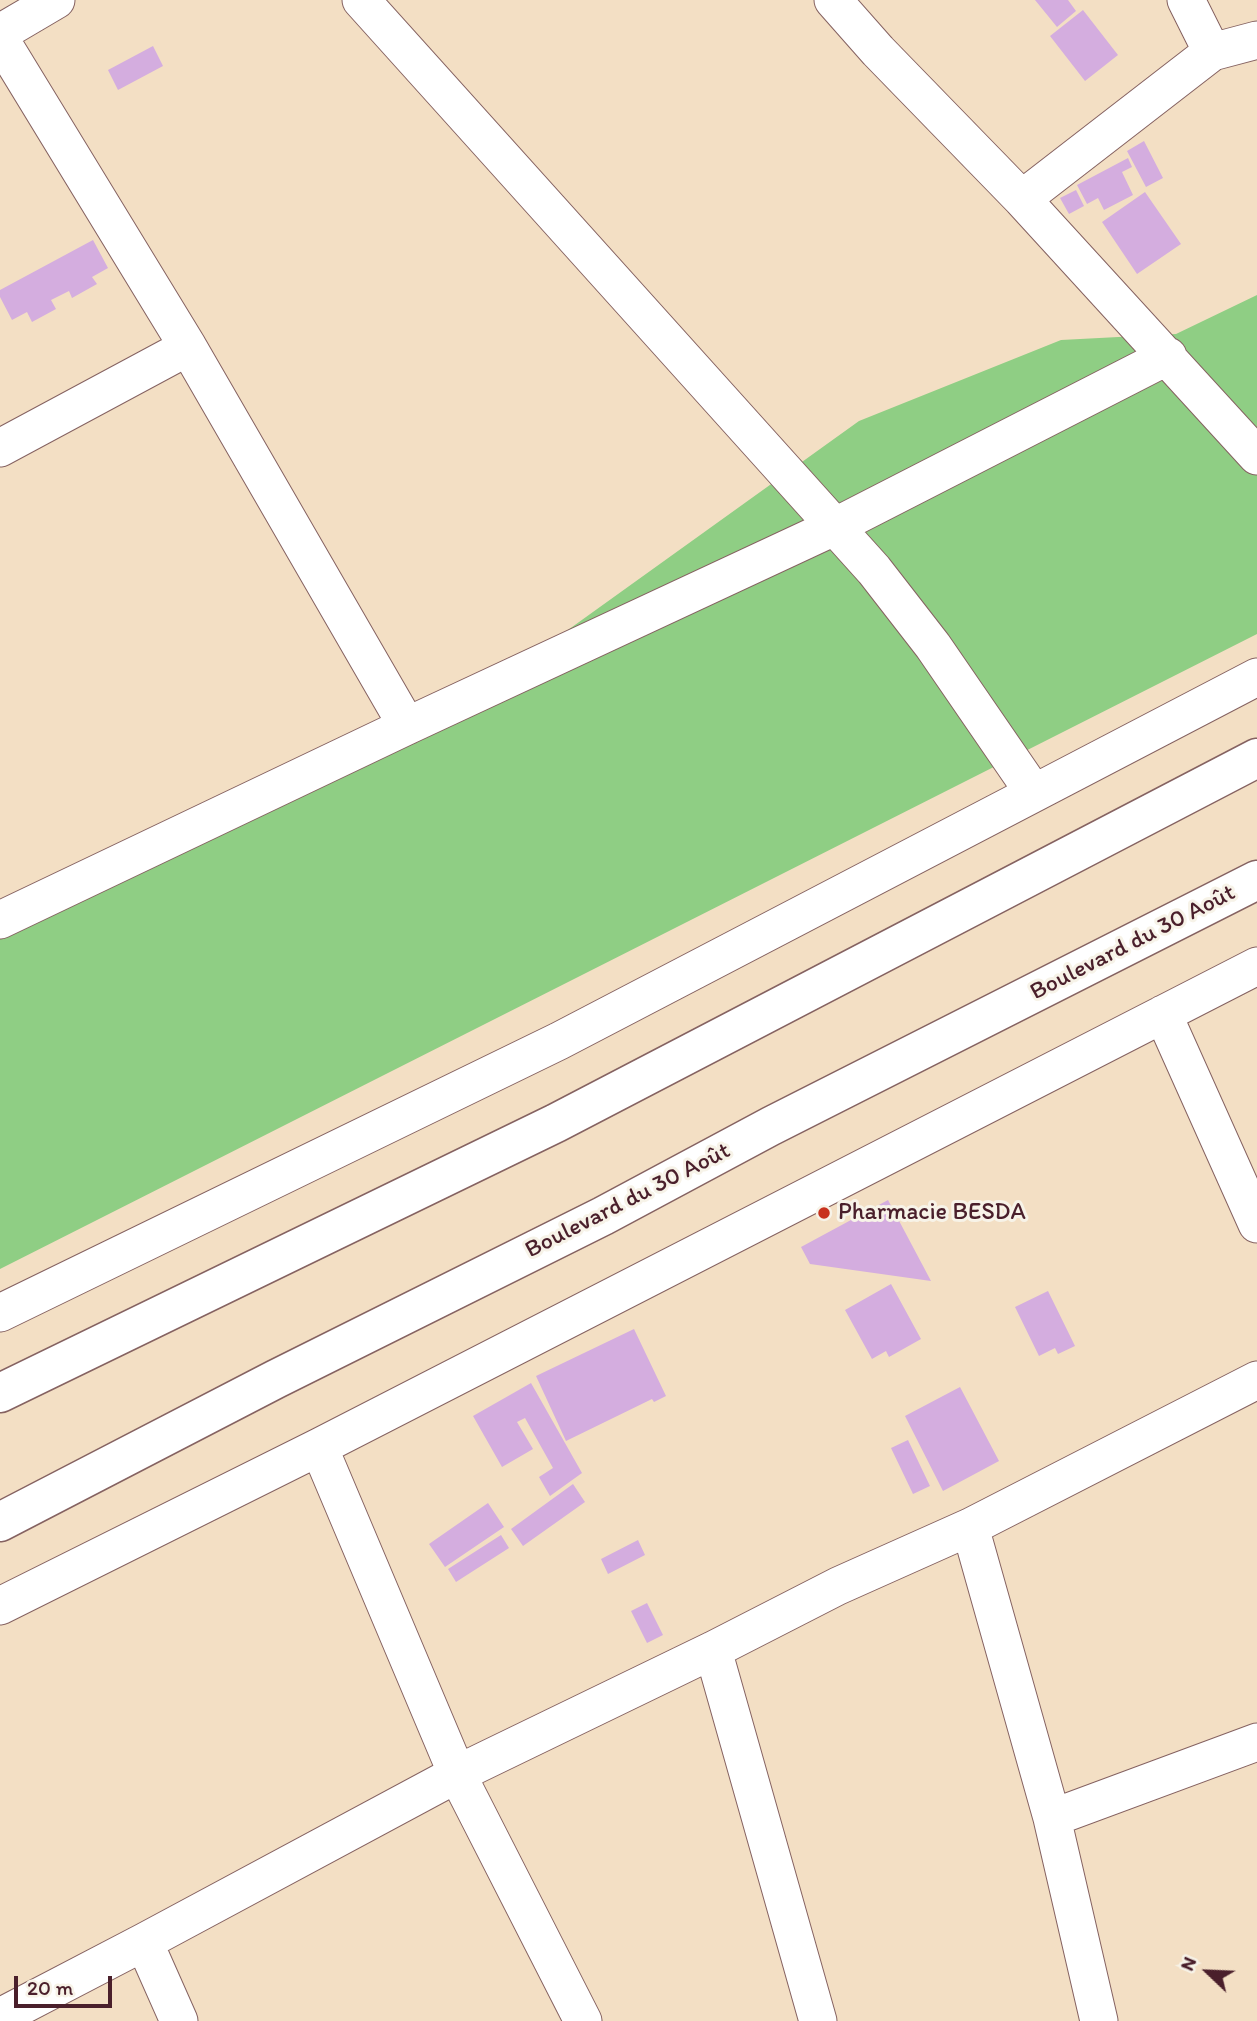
<!DOCTYPE html>
<html>
<head>
<meta charset="utf-8">
<style>
  body { margin:0 }
  #map { position:relative; width:1257px; height:2021px; overflow:hidden; background:#f3dfc4; font-family:Itim,sans-serif }
  canvas { display:block }
  .north { position:absolute; left:1173px; top:1937px; width:70px; height:70px; -webkit-text-stroke:5px #f7f3e8; paint-order:stroke; rotate:293deg; font-size:19px; font-weight:700; line-height:28px; text-align:center; color:#4a1f2b }
  .north::after { content:''; display:block; margin:auto; width:24px; height:32px; background:#4a1f2b; clip-path:polygon(50% 0,100% 100%,50% 72%,0 100%) }
  .scale { position:absolute; left:14px; top:1976px; width:98px; height:32px; box-sizing:border-box; border:4px solid #4a1f2b; border-top:0; padding-left:9px; font-size:21px; line-height:24px; white-space:nowrap; color:#4a1f2b; -webkit-text-stroke:5px #f7f3e8; paint-order:stroke }
</style>
</head>
<body>
<div id="map">
<canvas width="1257" height="2021"></canvas>
<div class="north">N</div>
<div class="scale">20 m</div>
</div>
<script>
const ctx = document.querySelector('canvas').getContext('2d');
ctx.lineJoin = 'round';
function paint(path, color) { ctx.fillStyle = color; ctx.fill(path, 'evenodd'); }
function trace(path, color, width, dash) { ctx.strokeStyle = color; ctx.lineWidth = width; ctx.lineCap = dash ? 'butt' : 'round'; ctx.setLineDash(dash || []); ctx.stroke(path); }
function write(font, color, halo, rows, align = 'center') {
  ctx.font = font + ' Itim,sans-serif'; ctx.lineWidth = 6; ctx.setLineDash([]); ctx.textBaseline = 'middle'; ctx.strokeStyle = halo; ctx.fillStyle = color; for (const [text, x, y, turn = 0] of rows) {
    ctx.save(); ctx.translate(x, y); ctx.rotate((+turn || 0) * Math.PI / 180); ctx.textAlign = isNaN(turn) ? turn : align; if (halo) ctx.strokeText(text, 0, 0); ctx.fillText(text, 0, 0); ctx.restore();
  }
}
const green = new Path2D(`
  M1257 295V634L0 1269V937L430 729 859 421 1061 340 1176 334Z`);
const building = new Path2D(`
  M1035 0H1068L1076 11 1057 27Z
  M1083 10 1118 55 1085 81 1050 36Z
  M153 46 163 66 118 90 108 70Z
  M1144 141 1163 178 1146 187 1127 151Z
  M1128 158 1132 167 1122 172 1133 195 1104 210 1098 198 1087 204 1077 185Z
  M1076 190 1084 206 1069 214 1060 198Z
  M1145 192 1181 244 1137 274 1102 222Z
  M93 240 108 268 92 277 97 284 72 298 69 291 51 300 56 309 32 322 27 312 12 320 0 297V290Z
  M888 1200 931 1281 810 1264 801 1247Z
  M891 1284 921 1339 889 1357 886 1351 872 1359 845 1310Z
  M1048 1291 1075 1346 1058 1354 1055 1348 1039 1356 1015 1307Z
  M634 1329 666 1396 654 1402 652 1399 566 1441 536 1376Z
  M531 1383 582 1473 550 1496 539 1477 553 1468 525 1418 517 1422 533 1449 502 1467 473 1416Z
  M960 1387 999 1461 943 1491 905 1416Z
  M908 1440 930 1486 913 1494 891 1448Z
  M573 1484 585 1502 523 1546 511 1529Z
  M488 1503 504 1527 445 1567 429 1544Z
  M501 1535 509 1548 456 1582 448 1569Z
  M638 1540 645 1555 608 1574 601 1559Z
  M647 1603 663 1635 647 1643 631 1611Z`);
const minor = new Path2D(`
  M361 0 874 570 933 646 1034 793
  M833 0 878 51 1022 199 1257 456
  M1186 0 1212 52
  M0 33 56 0
  M0 39 188 347 407 726
  M1022 199 1212 52 1257 40
  M0 448 188 347
  M0 920 407 726 836 526 1168 356
  M1163 1014 1257 1224
  M0 1313 559 1041 1257 677
  M319 1447 457 1774 583 2021
  M970 1527 1052 1818 1099 2021
  M0 1606 319 1447 1257 966
  M713 1650 818 2021
  M1052 1818 1257 1742
  M144 1942 179 2021
  M0 2017 144 1942 457 1774 713 1650 838 1586 970 1527 1257 1380`);
const highway = new Path2D(`
  M0 1393 556 1123 1257 758
  M0 1522 276 1379 603 1216 771 1126 1257 880`);
const markers = [
  [824,1213,7,"#c8321e"]
];
const streetNames = [
  ["Boulevard du 30 Août",1133,943,-27],
  ["Boulevard du 30 Août",628,1201,-27]
];
const poiNames = [
  ["Pharmacie BESDA",838,1213]
];
paint(green, '#8fce84');
paint(building, '#d4addf');
trace(minor, '#856261', 39);
trace(highway, '#856261', 41);
trace(minor, '#fff', 37);
trace(highway, '#fff', 38);
for (const [x, y, r, color] of markers) { const dot = new Path2D(); dot.arc(x, y, r, 0, 2 * Math.PI); ctx.fillStyle = color; ctx.fill(dot); trace(dot, '#f7f3e8', 2.5); }
write('24px', '#4a1f2b', '#f7f3e8', streetNames);
write('24px', '#4a1f2b', '#f7f3e8', poiNames, 'left');
</script>
</body>
</html>
